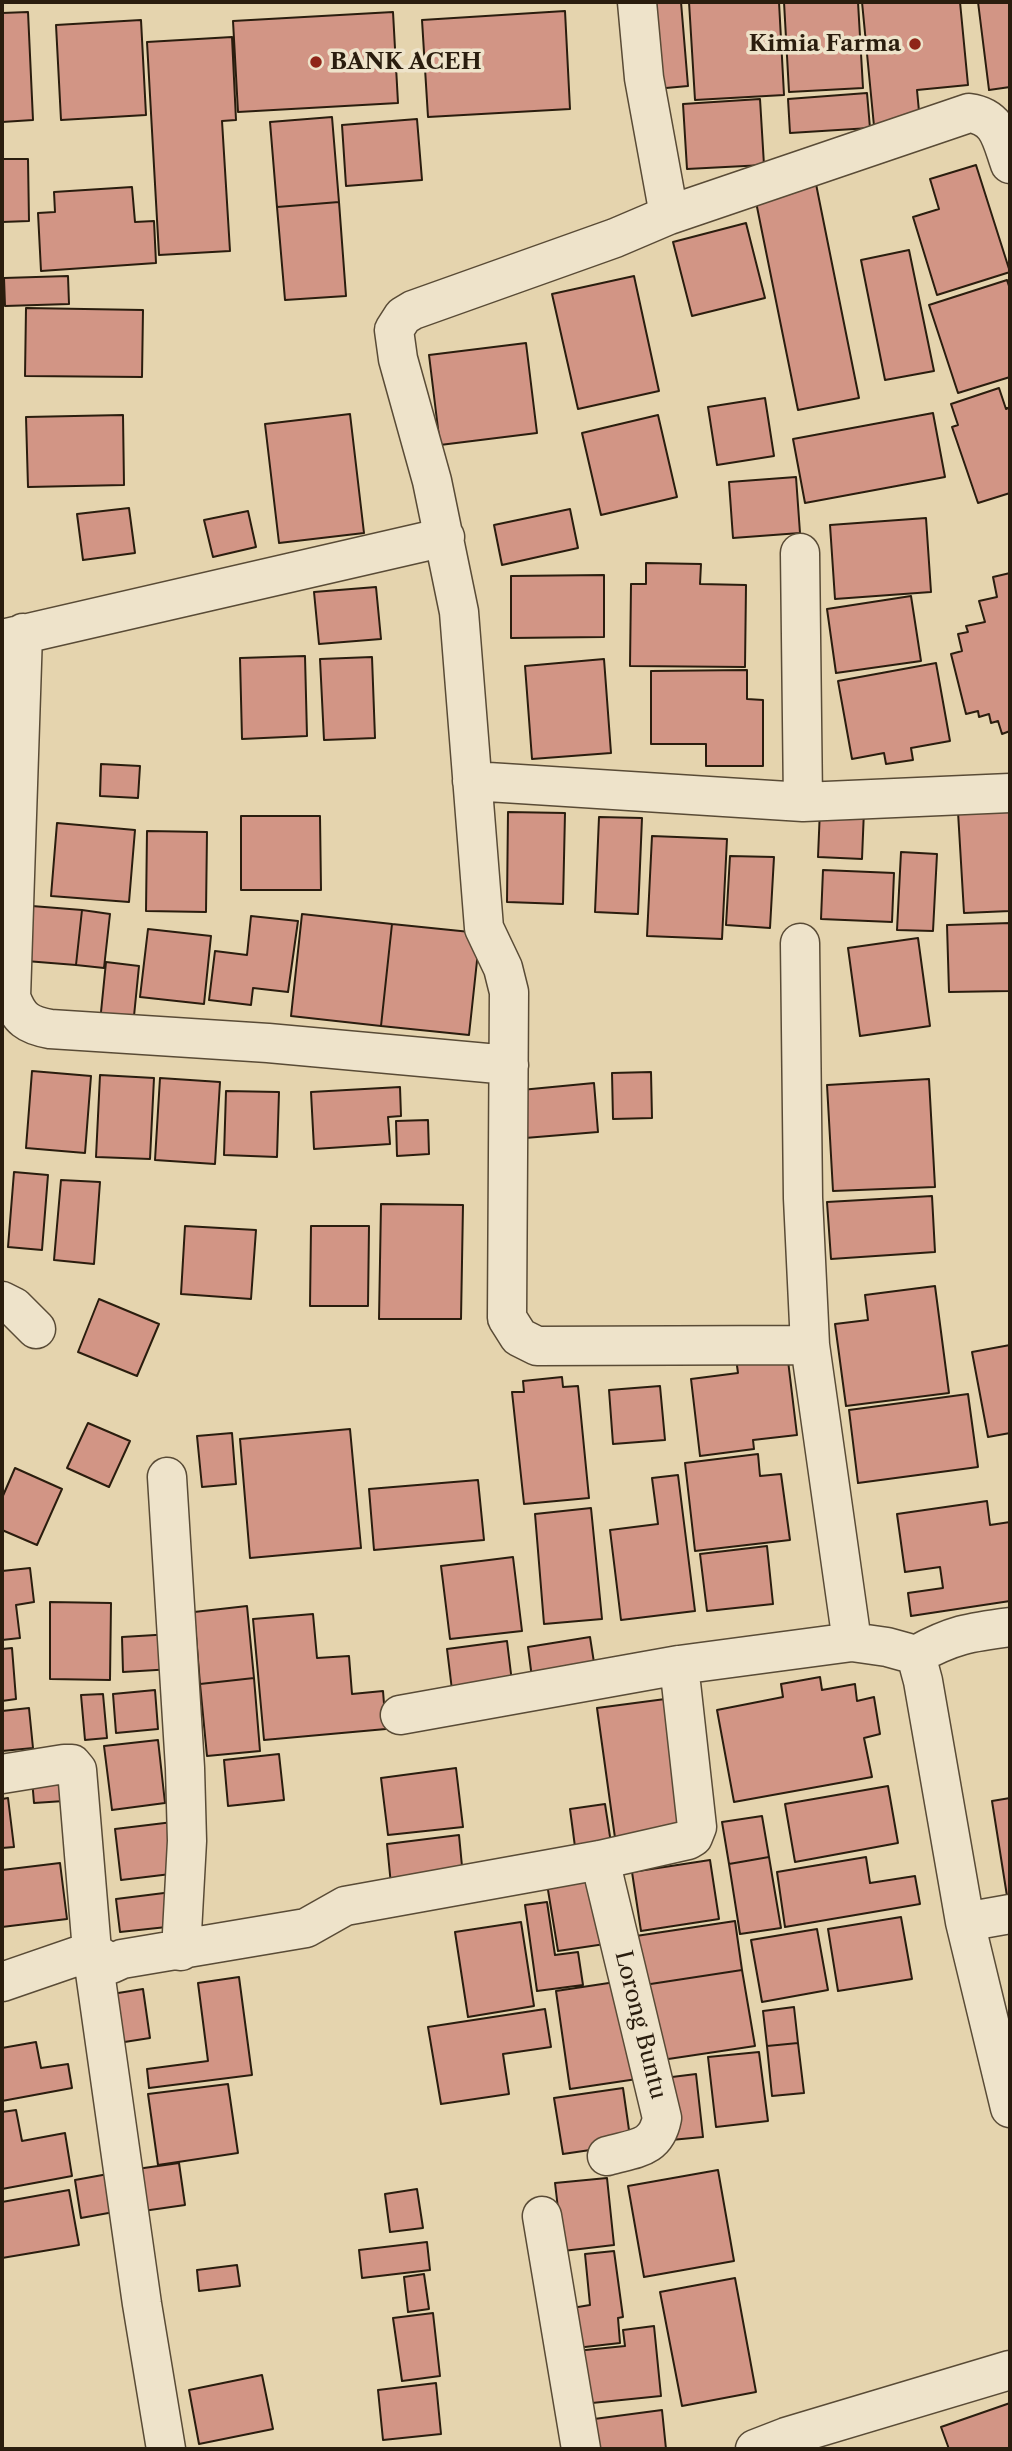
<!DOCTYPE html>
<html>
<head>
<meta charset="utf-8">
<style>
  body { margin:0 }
  #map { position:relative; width:1012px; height:2451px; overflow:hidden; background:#e5d4ae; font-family:"Libre Caslon Text",serif }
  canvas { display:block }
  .frame { position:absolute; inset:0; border:4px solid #2a1d0e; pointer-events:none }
</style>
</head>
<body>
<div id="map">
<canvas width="1012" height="2451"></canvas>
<div class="frame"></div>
</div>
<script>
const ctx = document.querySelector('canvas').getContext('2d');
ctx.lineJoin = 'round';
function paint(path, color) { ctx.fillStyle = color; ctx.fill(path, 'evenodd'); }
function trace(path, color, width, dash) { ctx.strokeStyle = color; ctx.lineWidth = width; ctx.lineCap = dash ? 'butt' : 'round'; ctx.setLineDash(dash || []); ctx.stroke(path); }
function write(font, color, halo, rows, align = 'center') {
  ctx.font = font + ' "Libre Caslon Text",serif'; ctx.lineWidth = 7; ctx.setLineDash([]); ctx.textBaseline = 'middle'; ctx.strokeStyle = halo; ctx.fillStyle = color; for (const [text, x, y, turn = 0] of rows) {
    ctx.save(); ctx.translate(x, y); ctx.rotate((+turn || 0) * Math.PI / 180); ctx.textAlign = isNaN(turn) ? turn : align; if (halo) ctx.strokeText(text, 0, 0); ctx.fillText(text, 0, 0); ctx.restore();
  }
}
const building = new Path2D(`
  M648 2H681L688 86 655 89Z
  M689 2H779L784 95 695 100Z
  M784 2H858L863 88 789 92Z
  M862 2H960L968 85 917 90 920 122 874 126Z
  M978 2H1010V87L989 90Z
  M565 11 570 109 428 117 422 20Z
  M28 12 33 120 2 122V13Z
  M393 12 398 103 238 112 233 21Z
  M141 20 146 115 61 120 56 25Z
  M232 37 236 120 222 121 230 251 159 255 147 42Z
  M867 93 870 128 790 133 788 99Z
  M760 99 764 165 687 169 683 104Z
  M332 117 339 202 277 207 270 122Z
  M417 119 422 180 346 186 342 125Z
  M2 159H28L29 221 2 222Z
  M976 165 1010 272 937 295 913 217 939 209 930 179Z
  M816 184 859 398 798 410 755 197Z
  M132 187 135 222 154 221 156 263 41 271 38 213 55 212 54 192Z
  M339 202 346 296 285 300 277 207Z
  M746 223 765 298 692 316 673 242Z
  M909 250 934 371 885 380 861 260Z
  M68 276 69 304 5 306 4 278Z
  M634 276 659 391 578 409 552 294Z
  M1007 280 1010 289V377L958 393 929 305Z
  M26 308 143 310 142 377 25 376Z
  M526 343 537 433 440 445 429 355Z
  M999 388 1006 409 1010 407V493L978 503 952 427 958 425 951 404Z
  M765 398 774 456 717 465 708 407Z
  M933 413 945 477 805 503 793 439Z
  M350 414 364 533 279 543 265 424Z
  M123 415 124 485 28 487 26 417Z
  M658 415 677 497 601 515 582 433Z
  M796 477 800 533 733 538 729 482Z
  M129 508 135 553 83 560 77 514Z
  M570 509 578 548 502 565 494 525Z
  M248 511 256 547 213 557 204 520Z
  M926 518 931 592 835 599 830 525Z
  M646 563 701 564 700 584 746 585 745 667 630 666 631 584H646Z
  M1010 573V731L1002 734 998 721 991 723 989 714 979 717 978 711 966 714 951 654 962 651 958 634 968 632 966 626 985 622 979 601 997 597 993 577Z
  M604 575V637L511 638V576Z
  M376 587 381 639 319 644 314 592Z
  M911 596 921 661 836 673 827 609Z
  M305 656 307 736 242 739 240 658Z
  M372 657 375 738 324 740 320 659Z
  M604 659 611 753 532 759 525 666Z
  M936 663 950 741 911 748 913 760 886 764 884 753 852 759 838 681Z
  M747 670V699L763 700V766H706V744H651V671Z
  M101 764 140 766 138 798 100 796Z
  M820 809 864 810 862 859 818 857Z
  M1010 809V911L964 913 958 812Z
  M508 812 565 813 563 904 507 902Z
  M241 816H320L321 890H241Z
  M599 817 642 818 638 914 595 912Z
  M57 823 135 830 129 902 51 896Z
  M147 831 207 832 206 912 146 911Z
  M652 836 727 839 722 939 647 936Z
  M901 852 937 854 933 931 897 930Z
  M730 856 774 857 770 928 726 925Z
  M823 870 894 873 892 922 821 919Z
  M32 906 82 910 76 965 26 961Z
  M82 910 110 914 104 968 76 965Z
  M302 914 392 924 381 1026 291 1016Z
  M251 916 298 921 288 992 253 988 251 1005 209 1000 215 951 247 955Z
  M1010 923V991L949 992 947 925Z
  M392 924 480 933 469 1035 381 1026Z
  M148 929 211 936 204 1004 140 997Z
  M918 938 930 1026 860 1036 848 948Z
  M106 962 139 966 133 1026 100 1022Z
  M32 1071 91 1076 85 1153 26 1148Z
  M651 1072 652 1118 613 1119 612 1073Z
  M100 1075 154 1078 150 1159 96 1157Z
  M160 1078 220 1082 215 1164 155 1160Z
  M929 1079 935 1187 833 1191 827 1085Z
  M594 1083 598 1132 525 1138 521 1090Z
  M400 1087 401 1116 388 1117 390 1144 314 1149 311 1092Z
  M226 1091 279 1092 277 1157 224 1155Z
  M428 1120 429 1154 397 1156 396 1121Z
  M14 1172 48 1175 42 1250 8 1247Z
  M61 1180 100 1182 94 1264 54 1260Z
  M932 1196 935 1252 831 1259 827 1202Z
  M381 1204 463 1205 461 1319H379Z
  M185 1226 256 1230 251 1299 181 1294Z
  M311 1226H369L368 1306H310Z
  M935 1286 949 1393 846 1406 835 1324 868 1320 865 1295Z
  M99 1299 159 1324 137 1376 78 1352Z
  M786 1344 797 1435 753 1440 754 1449 700 1456 691 1379 738 1373 735 1351Z
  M1010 1345V1433L988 1437 972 1352Z
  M562 1377 563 1387 578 1386 589 1498 524 1504 512 1392H524L523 1381Z
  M660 1386 665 1440 613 1444 609 1390Z
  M968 1394 978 1467 858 1483 849 1410Z
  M88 1423 130 1441 109 1487 67 1468Z
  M350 1429 361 1548 250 1558 240 1439Z
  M232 1433 236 1484 202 1487 197 1436Z
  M758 1454 760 1476 781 1474 790 1540 695 1551 685 1463Z
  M15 1468 62 1489 37 1545 2 1530V1498Z
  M678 1475 695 1611 621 1620 610 1530 658 1524 652 1478Z
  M478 1480 484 1540 374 1550 369 1489Z
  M987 1501 990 1525 1010 1522V1601L911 1616 908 1593 943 1588 940 1567 905 1572 897 1514Z
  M591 1508 602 1619 544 1624 535 1514Z
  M767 1546 773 1604 707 1611 700 1554Z
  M513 1557 522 1631 450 1639 441 1566Z
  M30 1568 34 1602 16 1605 20 1638 2 1640V1571Z
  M50 1602 111 1603 110 1680 50 1679Z
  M247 1606 254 1678 200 1684 194 1612Z
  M313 1614 317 1658 349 1656 352 1694 383 1691 386 1729 264 1740 253 1619Z
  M172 1634 173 1669 123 1672 122 1637Z
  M590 1637 595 1669 532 1678 528 1647Z
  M507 1641 512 1682 452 1690 447 1649Z
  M12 1648 16 1699 2 1701V1649Z
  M820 1677 822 1690 855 1684 857 1701 874 1697 880 1734 864 1738 872 1777 734 1802 717 1710 783 1697 781 1684Z
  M254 1678 260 1751 207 1756 200 1684Z
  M155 1690 158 1729 116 1733 113 1694Z
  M103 1694 107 1738 85 1740 81 1695Z
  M688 1696 707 1832 616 1845 597 1708Z
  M29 1708 33 1748 2 1751V1711Z
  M158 1740 165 1803 112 1810 104 1746Z
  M279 1754 284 1800 228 1806 224 1760Z
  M456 1768 463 1827 388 1835 381 1778Z
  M62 1778 64 1801 34 1803 32 1779Z
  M888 1786 898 1843 795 1862 785 1804Z
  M8 1798 14 1847 2 1848V1799Z
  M1010 1798V1896H1007L992 1801Z
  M605 1804 613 1856 577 1862 570 1809Z
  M762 1816 769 1857 729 1864 722 1822Z
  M173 1822 179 1873 121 1880 115 1829Z
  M459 1835 464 1887 392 1895 387 1844Z
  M769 1857 781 1928 740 1934 729 1864Z
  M866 1857 870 1883 915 1876 920 1904 785 1927 777 1872Z
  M710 1860 719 1919 641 1931 632 1872Z
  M60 1863 67 1919 2 1927V1870Z
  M615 1875 625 1941 558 1951 547 1884Z
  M172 1892 176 1926 120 1932 116 1899Z
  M547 1902 555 1955 578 1952 583 1985 537 1991 525 1905Z
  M901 1917 912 1979 838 1991 828 1929Z
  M735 1921 742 1970 644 1985 636 1936Z
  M521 1922 534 2006 468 2017 455 1932Z
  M817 1929 828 1990 762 2002 751 1940Z
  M742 1970 755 2046 655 2061 644 1985Z
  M239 1977 252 2075 149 2088 147 2069 208 2061 198 1983Z
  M622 1981 637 2079 570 2089 556 1991Z
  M143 1989 150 2038 118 2043 112 1994Z
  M794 2007 798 2043 767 2046 763 2011Z
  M545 2009 551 2047 503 2054 509 2094 441 2104 428 2027Z
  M36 2042 41 2068 68 2064 72 2088 2 2101V2048Z
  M798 2043 804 2093 772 2096 767 2046Z
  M759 2052 768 2121 716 2127 708 2057Z
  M696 2074 703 2137 671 2140 664 2078Z
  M228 2084 238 2153 158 2165 148 2094Z
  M623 2088 631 2144 563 2154 554 2098Z
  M16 2110 22 2141 65 2133 72 2176 2 2189V2112Z
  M179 2163 185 2205 143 2211 137 2169Z
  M718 2170 734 2261 644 2277 628 2186Z
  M108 2174 114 2212 81 2218 75 2180Z
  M607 2178 614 2245 563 2251 555 2183Z
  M417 2189 423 2228 390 2232 385 2194Z
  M69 2190 79 2245 2 2258V2202Z
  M427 2242 430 2270 362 2278 359 2250Z
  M614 2251 623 2317 618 2318 620 2343 576 2348 572 2308 590 2305 585 2254Z
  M237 2265 240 2286 199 2291 197 2270Z
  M424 2274 429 2309 408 2312 404 2277Z
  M735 2278 756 2392 682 2406 660 2292Z
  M433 2313 440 2376 402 2381 393 2318Z
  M654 2326 661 2396 582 2404 576 2351 625 2346 623 2330Z
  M262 2375 273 2429 199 2444 189 2390Z
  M436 2383 441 2434 383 2440 378 2390Z
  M1010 2403V2449H949L941 2427Z
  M662 2410 666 2449H584L579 2421Z`);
const minor = new Path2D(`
  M637 2 644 78 669 215 615 238 413 310 403 316 394 330 398 359 432 481 459 612 484 928 503 968 509 992 507 1318 519 1337 537 1346 810 1345 852 1642 887 1647 916 1655 923 1681 965 1922 1010 2108
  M669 215 969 113C999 117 1001 139 1010 164
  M800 553 803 802
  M23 633 11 997C19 1019 28 1025 50 1029L268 1043 509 1065
  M2 639 445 537
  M472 781 803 802 1010 793
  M800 943 803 1198 810 1345
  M2 1301 14 1307 36 1329
  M167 1477 185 1768 187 1841 181 1951
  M916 1655C952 1635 970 1632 1010 1627
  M400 1715 679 1665 852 1642
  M2 1774 64 1764H72L77 1770 92 1951 142 2304 166 2449
  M600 1860 662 2118C656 2150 634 2148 607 2156
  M965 1922 1010 1914
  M92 1951 111 1964 122 1959 306 1928 345 1906 600 1860 688 1840 693 1837 697 1827 679 1665
  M2 1982 92 1951
  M542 2216 581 2449
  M755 2449 786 2437 1010 2370`);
const markers = [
  [915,44,7,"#8f2418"],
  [316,62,7,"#8f2418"]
];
const poiNames = [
  ["Kimia Farma",901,44],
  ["BANK ACEH",330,62,"left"]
];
const streetNames = [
  ["Lorong Buntu",640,2025,76]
];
paint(building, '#d29585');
trace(building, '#2a1d0e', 2);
trace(minor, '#594b36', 41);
trace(minor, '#eee3ca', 38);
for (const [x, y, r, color] of markers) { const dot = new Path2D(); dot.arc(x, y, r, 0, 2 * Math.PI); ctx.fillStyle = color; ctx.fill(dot); trace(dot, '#eee3ca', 2.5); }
write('bold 23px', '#2a1d0e', '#eee3ca', poiNames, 'right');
write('23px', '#2a1d0e', '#eee3ca', streetNames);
</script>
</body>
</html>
